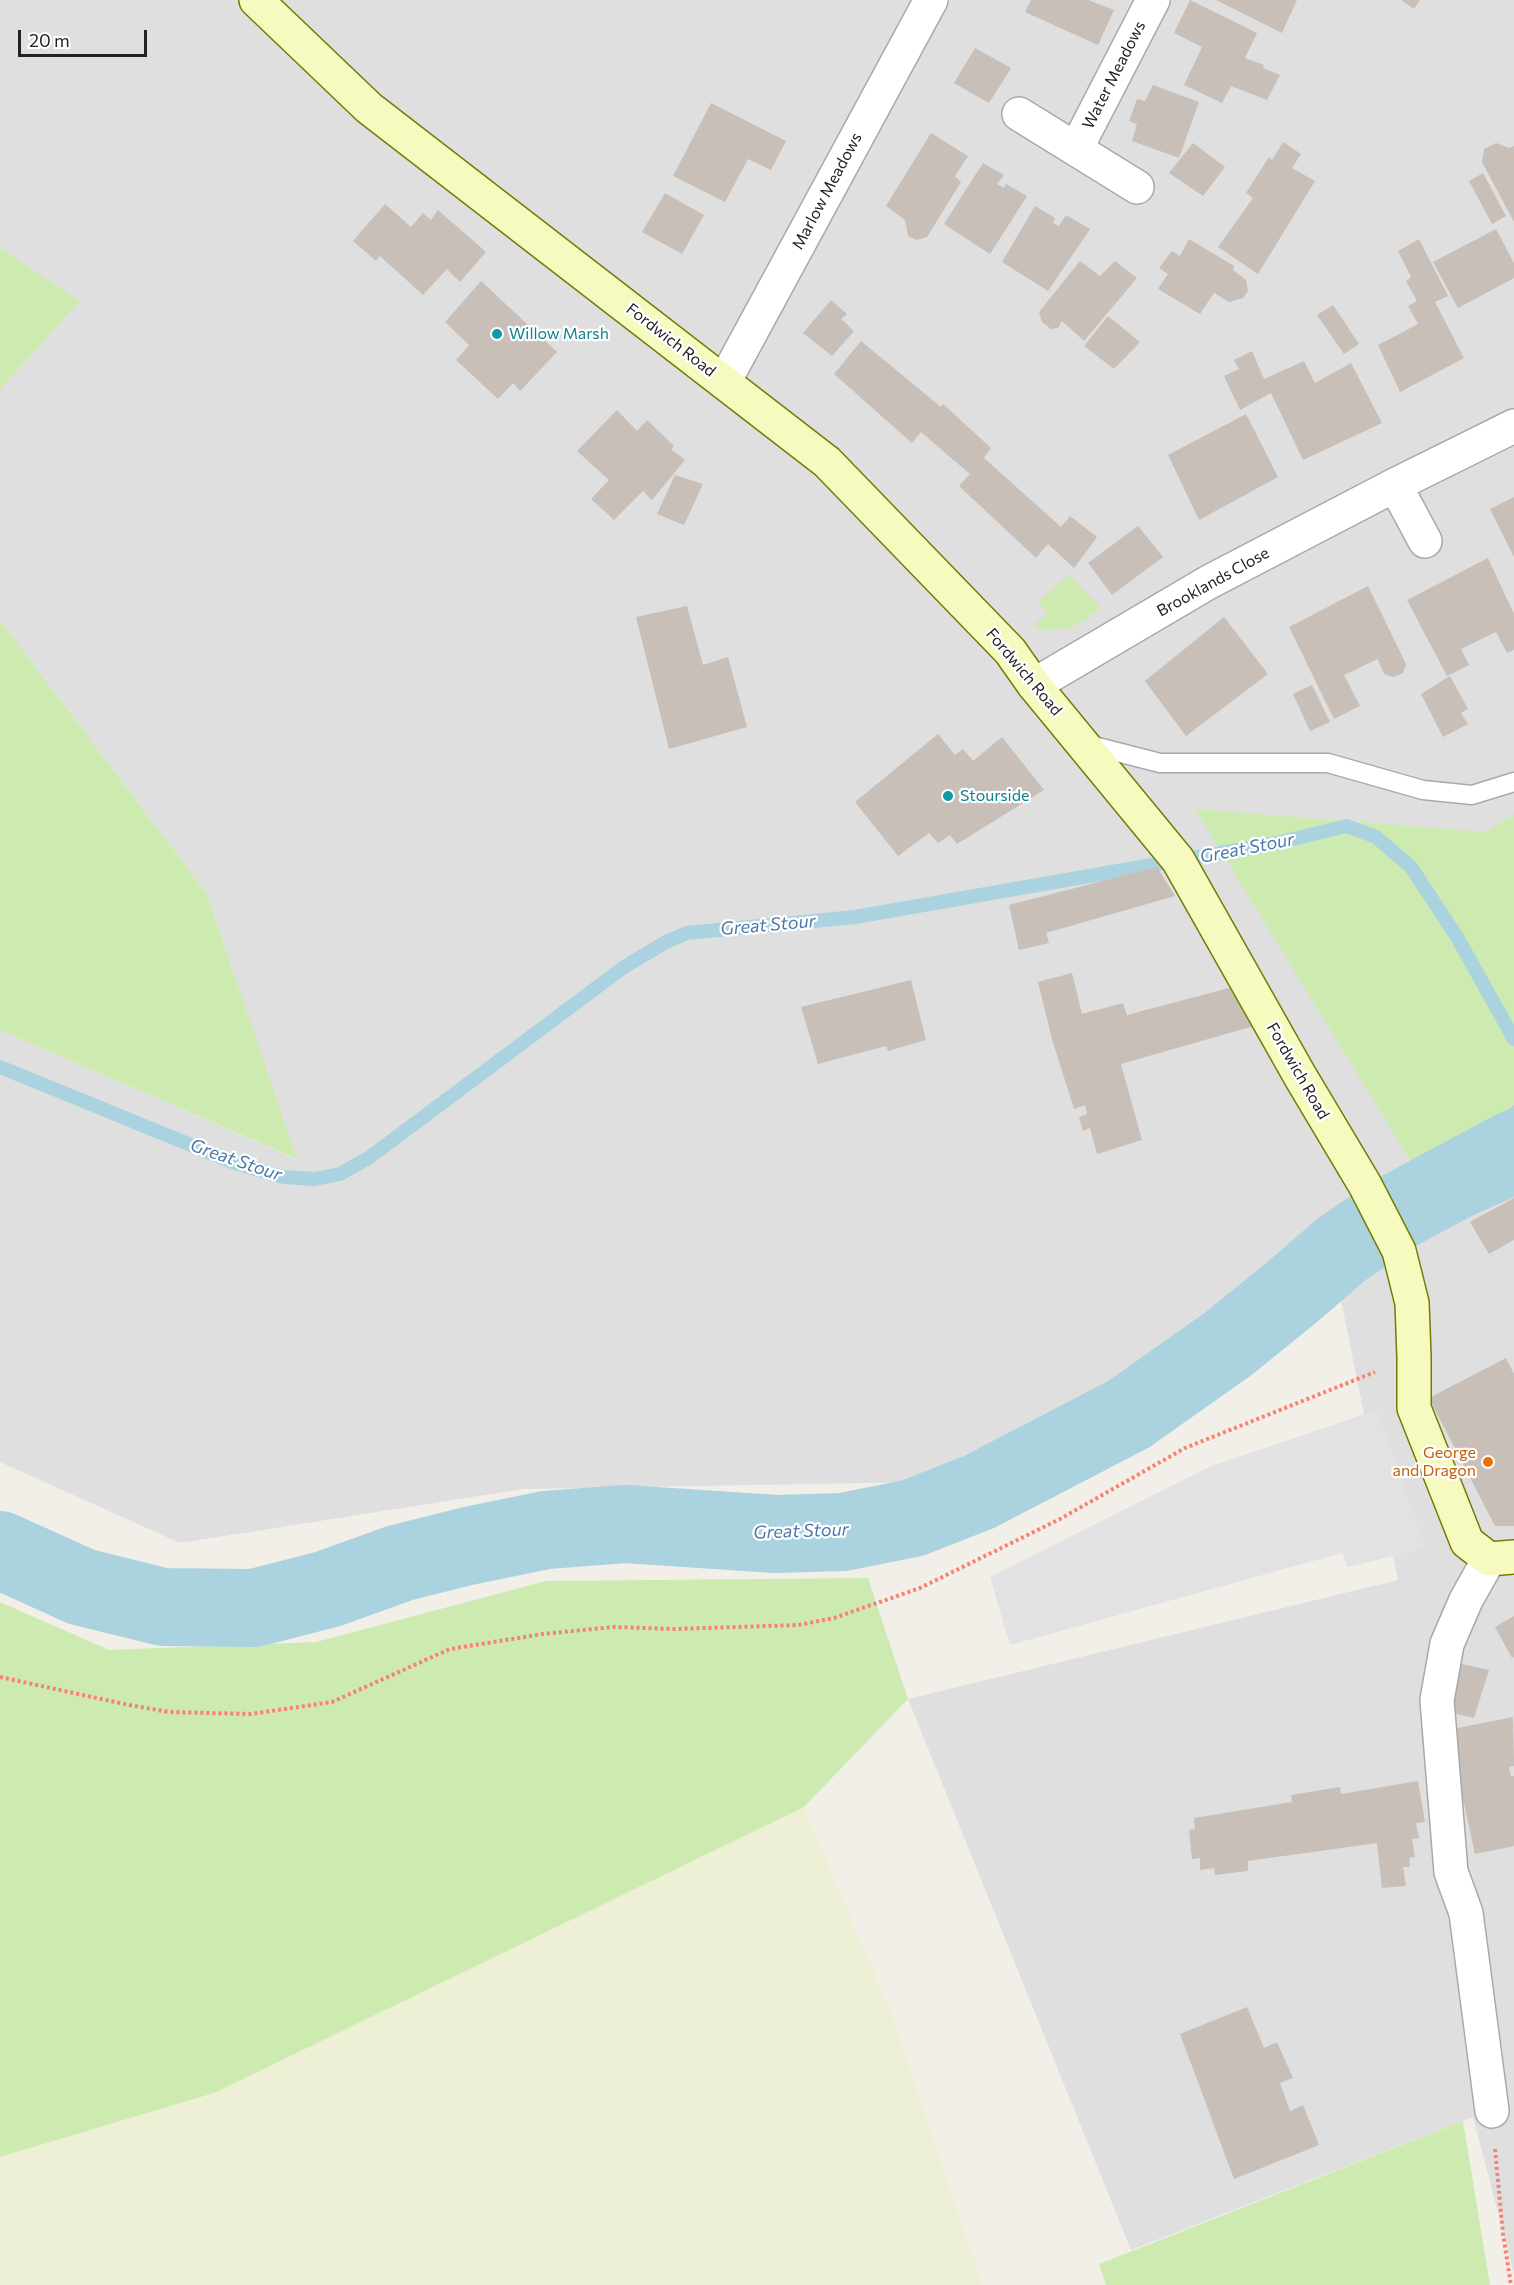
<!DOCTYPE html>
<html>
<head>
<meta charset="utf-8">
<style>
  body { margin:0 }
  #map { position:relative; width:1514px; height:2285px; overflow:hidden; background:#f2efe9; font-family:Commissioner,sans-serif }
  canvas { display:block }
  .scale { position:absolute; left:18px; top:30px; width:129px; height:27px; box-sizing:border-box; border:3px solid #222; border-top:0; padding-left:8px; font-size:18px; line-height:21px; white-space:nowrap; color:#222; -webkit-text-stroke:4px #fff; paint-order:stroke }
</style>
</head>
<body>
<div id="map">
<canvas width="1514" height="2285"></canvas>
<div class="scale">20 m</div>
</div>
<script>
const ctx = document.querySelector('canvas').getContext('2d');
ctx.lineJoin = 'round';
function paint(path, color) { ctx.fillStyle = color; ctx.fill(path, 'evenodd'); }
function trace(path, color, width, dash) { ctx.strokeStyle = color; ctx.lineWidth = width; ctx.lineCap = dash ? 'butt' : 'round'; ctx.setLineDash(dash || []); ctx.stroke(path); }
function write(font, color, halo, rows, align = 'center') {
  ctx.font = font + ' Commissioner,sans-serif'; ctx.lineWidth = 4.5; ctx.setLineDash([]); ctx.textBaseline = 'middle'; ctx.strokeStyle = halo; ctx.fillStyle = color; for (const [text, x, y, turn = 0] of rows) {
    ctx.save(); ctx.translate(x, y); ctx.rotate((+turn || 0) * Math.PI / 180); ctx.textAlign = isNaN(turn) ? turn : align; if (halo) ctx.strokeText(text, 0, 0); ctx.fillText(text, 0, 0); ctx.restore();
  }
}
const residential = new Path2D(`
  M0 0H1514V2274L1473 2117 1131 2250 908 1699 1398 1580 1327 1232 1143 1373 928 1482 523 1489 180 1543 0 1462V1030L296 1159 207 894 0 620V390L80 301 0 248Z`);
const farmland = new Path2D(`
  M804 1807 891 2012 983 2285H0V2157L214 2093 556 1924Z`);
const grass = new Path2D(`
  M0 248 80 301 0 390Z
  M1069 575 1101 608C1078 625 1070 633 1040 629L1034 624 1048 613 1037 602Z
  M0 620 207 894 297 1159 0 1030Z
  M1195 809 1486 832 1514 814V1104L1441 1154 1415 1168Z
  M868 1578 908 1699 804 1807 214 2093 0 2157V1602L109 1650 316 1642 546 1581Z
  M1463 2121 1490 2285H1106L1099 2264Z`);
const parking = new Path2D(`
  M1377 1410 1426 1548 1348 1567 1342 1553 1010 1645 990 1577 1209 1467Z`);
const water = new Path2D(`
  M1514 1105V1197L1427 1236H1398L1379 1198 1387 1183 1441 1154Z`);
const stream = new Path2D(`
  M0 1067 235 1163 283 1177 315 1179 340 1174 370 1157 624 967 666 942 687 933 855 917 1272 844 1347 826 1376 837 1411 867 1457 937 1514 1039`);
const river = new Path2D(`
  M0 1550 82 1587 163 1607 254 1608 328 1589 400 1563 468 1546 546 1530 625 1524 776 1534 843 1532 913 1518 979 1492 1129 1414 1228 1344 1291 1293 1342 1249 1395 1213 1514 1149`);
const building = new Path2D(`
  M1031 0H1088L1114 10 1098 45 1025 12Z
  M1190 0 1257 33 1245 58 1264 65 1263 68 1280 75 1267 100 1231 86 1222 103 1184 85 1202 47 1174 33Z
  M1216 0H1297L1282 33Z
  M1401 0H1420L1414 9Z
  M975 48 1011 68 989 103 954 83Z
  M1153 85 1199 102 1179 158 1132 141 1137 124 1129 121 1137 99 1145 101Z
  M711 103 786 141 771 170 748 159 725 202 673 176Z
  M931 133 968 156 955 176 961 182 927 237 917 240 908 236 905 220 886 206Z
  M1283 142 1301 154 1292 168 1315 181 1258 274 1218 247 1253 198 1246 193 1269 157 1272 160Z
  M1193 143 1225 167 1203 196 1169 173Z
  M1496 143 1509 148 1514 146V222L1482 162 1484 149Z
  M983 163 1004 175 997 184 1004 188 1006 184 1027 196 990 254 944 224Z
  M1483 173 1506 216 1492 224 1469 181Z
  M665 193 704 215 682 254 642 232Z
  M385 204 411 227 423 213 431 220 438 210 486 252 460 282 447 269 423 295 380 256 376 261 353 241Z
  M1035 206 1055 218 1053 223 1059 226 1066 215 1090 229 1048 291 1002 262Z
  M1496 229 1514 263V278L1458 308 1433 262Z
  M1189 239 1234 266 1233 270 1246 280 1248 291 1243 298 1229 302 1214 293 1200 314 1158 289 1168 274 1159 268 1172 251 1180 256Z
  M1419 239 1448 296 1435 302 1464 358 1400 392 1378 345 1418 324 1408 306 1417 301 1406 281 1411 277 1398 251Z
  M1080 261 1100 276 1115 261 1137 278 1084 341 1062 321 1058 328 1051 329 1042 322 1039 312Z
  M481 281 557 352 520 391 513 383 498 399 456 360 469 345 445 322Z
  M831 300 847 314 841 319 854 331 832 356 803 333Z
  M1333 305 1359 344 1344 354 1317 315Z
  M1108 316 1140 342 1114 369 1084 346Z
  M861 341 941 407 943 404 991 448 984 458 1061 527 1070 516 1097 537 1074 568 1048 544 1036 558 959 486 970 474 921 432 912 443 834 374Z
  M1252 351 1264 379 1304 361 1315 383 1351 363 1382 423 1303 460 1271 393 1240 410 1224 376 1239 369 1234 360Z
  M617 410 637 431 647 420 674 446 671 449 685 460 652 500 643 491 614 520 591 499 609 480 577 451Z
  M1246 414 1278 477 1199 520 1168 455Z
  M675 475 703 484 684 525 657 514Z
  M1514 497V557L1490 509Z
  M1138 526 1163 557 1112 595 1088 563Z
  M1488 558 1514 614V650L1507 653 1496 632 1461 649 1469 665 1447 676 1407 600Z
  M1368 586 1406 664 1403 673 1393 677 1384 674 1378 659 1344 675 1360 706 1334 719 1289 627Z
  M687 606 703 665 728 657 747 727 669 749 636 617Z
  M1224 617 1268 674 1186 736 1145 681Z
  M1450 676 1468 709 1461 713 1468 724 1443 737 1421 694Z
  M1312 685 1330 722 1310 731 1293 694Z
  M938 734 955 755 963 749 973 761 1002 737 1044 790 957 844 950 835 938 843 929 833 898 856 855 802Z
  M1157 867 1175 896 1046 933 1049 943 1019 950 1009 905Z
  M1072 973 1082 1014 1123 1003 1127 1015 1229 988 1254 1026 1121 1064 1142 1140 1097 1154 1090 1128 1083 1131 1079 1117 1087 1114 1085 1105 1074 1109 1052 1039 1038 982Z
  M911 980 926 1040 888 1051 886 1046 818 1064 801 1007Z
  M1514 1198V1240L1489 1254 1470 1222Z
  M1506 1358 1514 1374V1526H1495L1429 1398Z
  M1514 1616V1657L1512 1658 1495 1627Z
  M1457 1663 1489 1670 1474 1718 1444 1711Z
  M1513 1717 1514 1766 1509 1767 1511 1776H1514V1846L1475 1854 1448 1730Z
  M1418 1781 1425 1822 1416 1823 1419 1838 1412 1839 1415 1857 1409 1858 1410 1867H1403L1406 1886 1382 1888 1377 1843 1248 1861V1871L1215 1875 1214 1868 1200 1870V1858L1192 1859 1189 1830 1195 1829 1194 1818 1292 1802 1291 1795 1340 1787 1341 1794Z
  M1247 2007 1264 2048 1277 2042 1293 2078 1280 2083 1290 2111 1303 2105 1319 2145 1234 2179 1180 2034Z`);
const path = new Path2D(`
  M0 1677 129 1705 169 1712 251 1714 332 1702 450 1649 543 1634 613 1627 675 1629 798 1625 834 1618 920 1588 1060 1519 1185 1448 1375 1372
  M1495 2149 1503 2234 1511 2285`);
const lane = new Path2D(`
  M1086 744 1160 763H1328L1423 790 1472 795 1514 782`);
const street = new Path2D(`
  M1019 114 1137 187
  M1076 149 1153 0
  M724 382 931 0
  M1395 485 1425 541
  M1034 685 1209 582 1395 485 1514 426
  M1489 1559 1466 1600 1447 1644 1437 1700 1451 1872 1466 1913 1492 2111`);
const secondary = new Path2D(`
  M256 0 369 108 827 462 1010 651 1034 685 1178 860 1300 1076 1365 1185 1399 1251 1412 1303 1414 1357V1408L1467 1542 1489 1559 1514 1557`);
const markers = [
  [497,334,6,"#0f9aa8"],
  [948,796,6,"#0f9aa8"],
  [1488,1462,6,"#e8710a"]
];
const streetNames = [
  ["Water Meadows",1114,75,-63],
  ["Marlow Meadows",827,191,-62],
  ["Fordwich Road",671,340,38],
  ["Brooklands Close",1213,582,-29],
  ["Fordwich Road",1024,672,50],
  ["Fordwich Road",1298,1071,60]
];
const cultureNames = [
  ["Willow Marsh",509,334],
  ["Stourside",960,796]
];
const foodNames = [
  ["George",1476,1453],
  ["and Dragon",1476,1471]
];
const waterNames = [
  ["Great Stour",1247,848,-11],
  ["Great Stour",768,925,-5],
  ["Great Stour",236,1160,19],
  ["Great Stour",801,1531,-2]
];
paint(residential, '#e0dfdf');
paint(farmland, '#eef0d5');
paint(grass, '#cdebb0');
paint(parking, '#e2e2e2');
paint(water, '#aad3df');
trace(stream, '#aad3df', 14);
trace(river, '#aad3df', 78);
paint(building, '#c7bfb8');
trace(lane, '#a9a9a9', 21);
trace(street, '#a9a9a9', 36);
trace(secondary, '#707d05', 36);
trace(path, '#fa8072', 4, [3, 3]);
trace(lane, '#fff', 18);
trace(street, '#fff', 33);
trace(secondary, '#f7fabf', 33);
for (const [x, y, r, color] of markers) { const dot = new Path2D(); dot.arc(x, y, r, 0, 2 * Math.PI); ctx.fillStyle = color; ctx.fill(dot); trace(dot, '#fff', 2); }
write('16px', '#222', '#fff', streetNames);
write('16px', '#0d838f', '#fff', cultureNames, 'left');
write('16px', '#c56008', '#fff', foodNames, 'right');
write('italic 18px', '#4a7aab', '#fff', waterNames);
</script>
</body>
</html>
